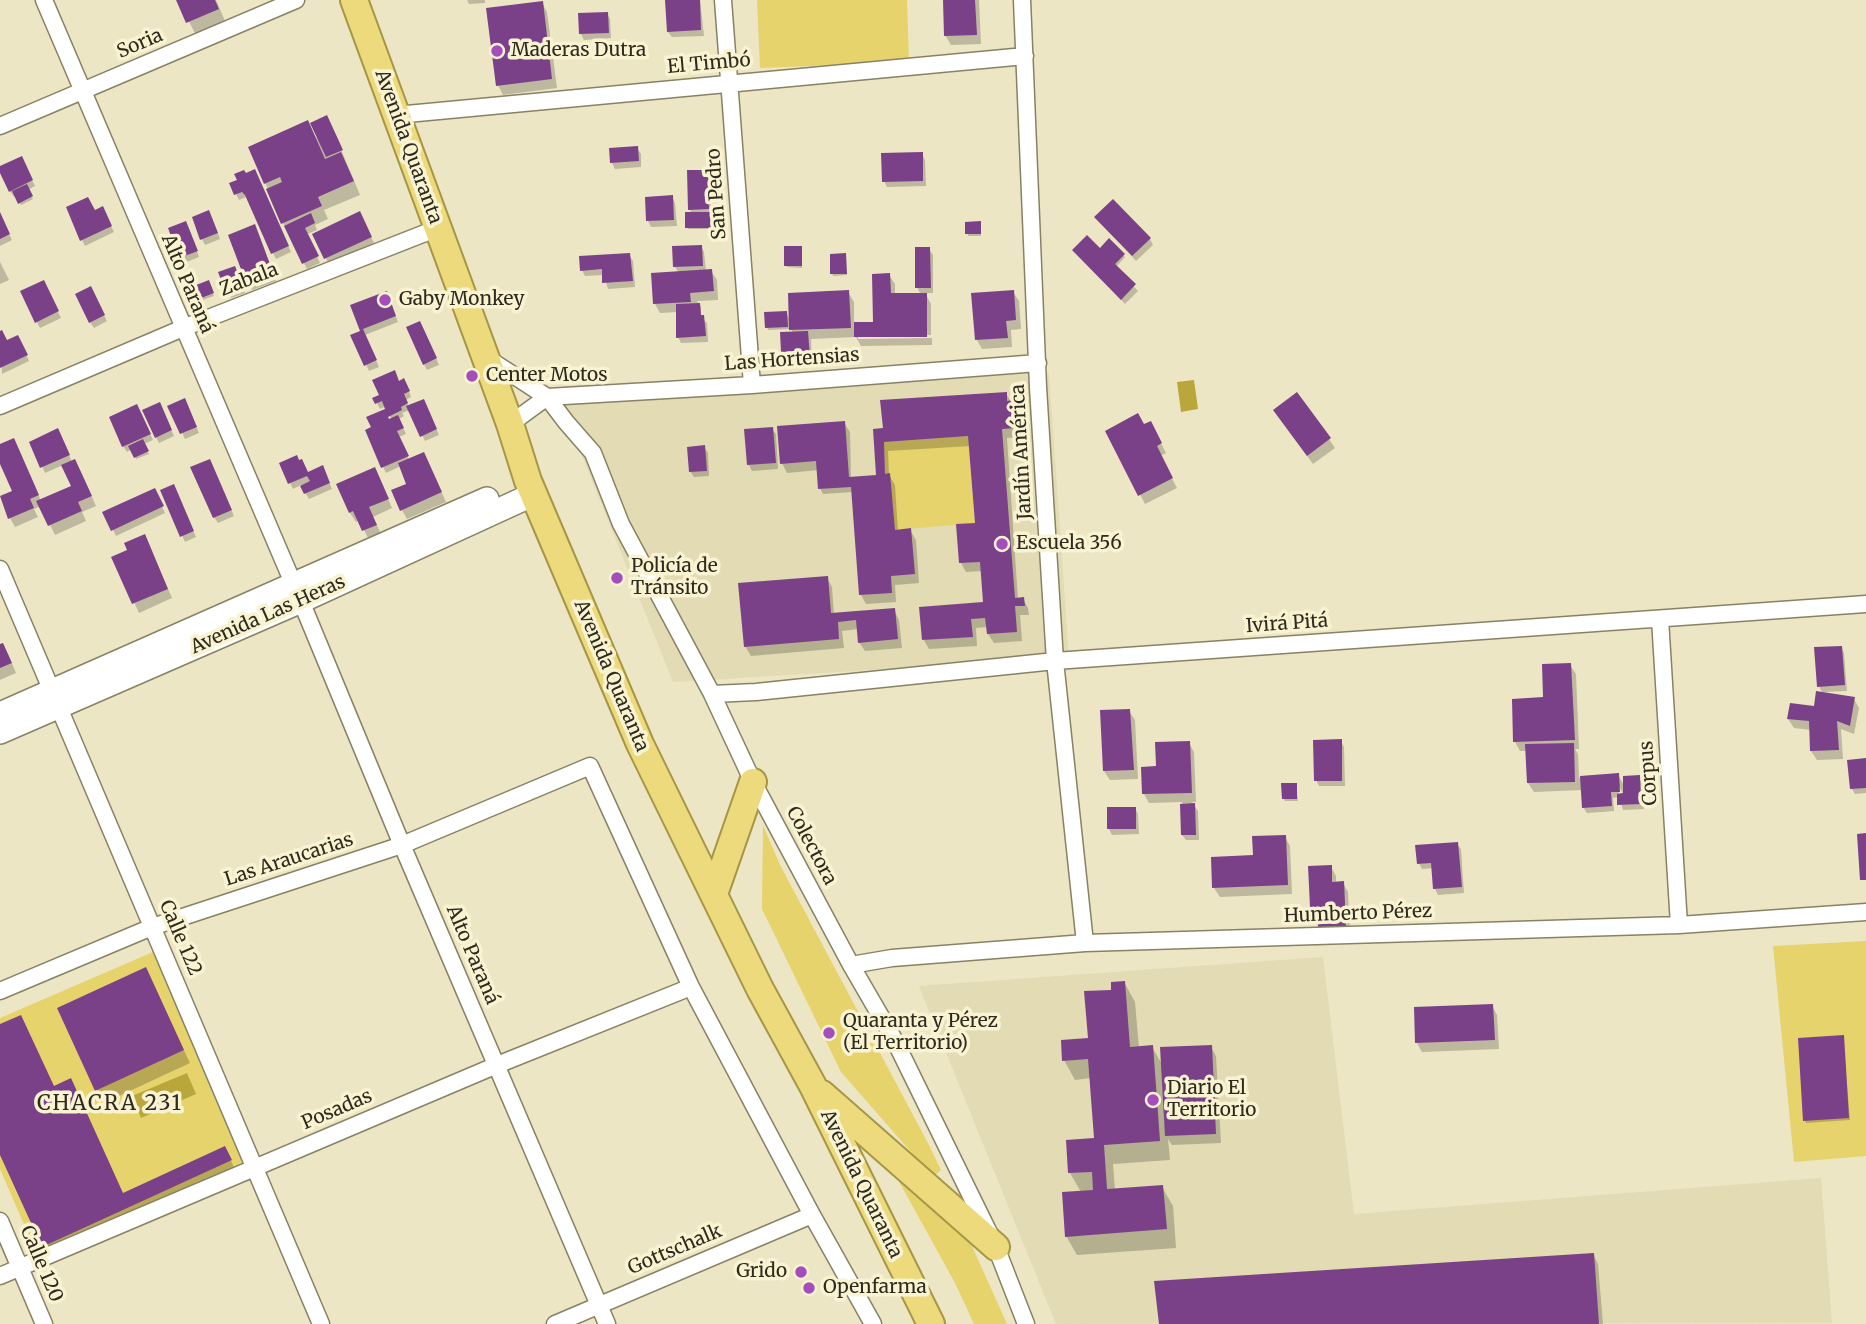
<!DOCTYPE html>
<html>
<head>
<meta charset="utf-8">
<style>
  body { margin:0 }
  canvas { display:block; background:#ece6c5 }
</style>
</head>
<body>
<canvas width="1866" height="1324"></canvas>
<script>
const ctx = document.querySelector('canvas').getContext('2d');
ctx.lineJoin = 'round';
function paint(path, color) { ctx.fillStyle = color; ctx.fill(path, 'evenodd'); }
function trace(path, color, width, dash) { ctx.strokeStyle = color; ctx.lineWidth = width; ctx.lineCap = dash ? 'butt' : 'round'; ctx.setLineDash(dash || []); ctx.stroke(path); }
function write(font, color, halo, rows, align = 'center') {
  ctx.font = font + ' Merriweather,serif'; ctx.lineWidth = 7; ctx.setLineDash([]); ctx.textBaseline = 'middle'; ctx.strokeStyle = halo; ctx.fillStyle = color; for (const [text, x, y, turn = 0] of rows) {
    ctx.save(); ctx.translate(x, y); ctx.rotate((+turn || 0) * Math.PI / 180); ctx.textAlign = isNaN(turn) ? turn : align; if (halo) ctx.strokeText(text, 0, 0); ctx.fillText(text, 0, 0); ctx.restore();
  }
}
const built = new Path2D(`
  M1049 373 1069 658 673 682 558 396Z
  M1323 957 1354 1214 1821 1178 1832 1323 1056 1324 919 986Z`);
const green = new Path2D(`
  M757 0H907L909 62 760 68Z
  M968 436 975 523 895 530 890 474H885L884 442Z
  M763 825 780 865 929 1145 941 1170 933 1177 841 1072 762 909Z
  M1866 941V1156L1794 1162 1773 946Z
  M153 952 245 1162 36 1252 0 1169V1018Z
  M891 1167 968 1237 1007 1324H974L955 1283Z`);
const water = new Path2D(`
  M1194 380 1198 409 1181 412 1177 382Z
  M187 1073 196 1094 141 1118 132 1096Z`);
const shadow = new Path2D(`
  M178 0H216L228 28 199 41Z
  M467 0H485V3L469 4Z
  M667 0H700L704 36 672 37 668 32Z
  M945 0H979L981 44 951 45 945 35Z
  M542 3 547 12 557 88 503 95 498 85Z
  M607 13 610 19 611 38 584 40 581 34Z
  M307 123 317 139 330 123 360 195 324 210 328 219 315 225 317 230 307 234 320 263 307 269 283 223 250 148Z
  M637 148 641 154V167L615 169 612 163Z
  M922 154 925 160 926 186 887 187 884 181Z
  M24 164 35 186 28 190 33 199 21 205 16 195 14 197 10 191 0 168Z
  M707 172 710 177 711 229H688L687 227 692 214 690 209Z
  M245 174 257 177 291 252 276 259 246 197 239 200 231 184Z
  M672 197 675 203 677 226 651 227 648 221Z
  M94 212 105 214 114 232 85 246 73 222Z
  M0 215 12 240 0 246Z
  M1097 217 1150 239 1153 245 1136 261Z
  M212 218 220 239 205 245 202 239Z
  M362 219 374 243 329 264 314 235Z
  M967 223H980L981 236H968Z
  M189 229 199 257 184 263 181 257Z
  M258 232 276 281 252 290 248 284Z
  M701 246 704 252 706 271H711L717 280 718 300 697 301 701 307V317L707 323 708 342 681 343 678 337V312L660 313 655 304 679 273 675 267Z
  M801 248 802 268 787 267 786 265Z
  M929 249 933 255V293H925L931 304V335H858V339L932 338V345L861 346 856 337 811 339 812 364H802L799 357H786L782 351 793 333 791 329 768 330 767 327 786 313 790 320 848 292 854 302V324L874 323 889 275 895 284V295H921L917 287Z
  M1074 250 1123 255 1125 257 1116 267 1138 291 1125 304Z
  M629 255 633 261 635 287 608 289 604 275 585 276 582 270Z
  M845 255 847 275 833 276 832 273Z
  M0 262 9 280 0 284Z
  M238 273 245 293 231 298 228 292Z
  M208 282 214 296 199 301 193 288Z
  M46 288 61 318 40 328 37 322Z
  M1013 292 1019 301 1021 329 1011 330 1012 347 982 349 977 340Z
  M93 294 107 321 94 328 90 322Z
  M389 299 398 322 365 335 379 367 369 371 353 336 362 332 352 306Z
  M423 329 439 365 427 370 424 364Z
  M0 333 7 342 21 343 29 361 2 374Z
  M399 383 407 386 411 397 406 400 409 407H426L439 435 425 441 410 410 402 413 404 416 399 419 406 434 399 437 409 460 424 454 446 502 407 519 402 510 409 485 401 466 386 473 383 467 388 421H392L386 406 380 409 375 399Z
  M1006 394 1017 411 1020 437 1007 438 1018 599H1023L1028 608 1029 615H1020L1022 641 994 643 988 634V627L976 628 977 646 929 649 924 640 985 604 983 571 966 572 961 563 977 525 971 446 888 451 889 475 895 485 898 531 910 530 916 540 919 583 895 585 896 602 866 604 861 595 853 492 823 494 820 488 819 470 787 473 782 463 844 423 850 432 851 479 878 477 875 431Z
  M170 406H187L199 433 185 439Z
  M162 410 174 436 159 443 156 437Z
  M140 412 153 440 144 444 149 454 136 459 132 449 127 452 123 446Z
  M1281 420 1329 439 1335 448 1313 464Z
  M1144 426 1155 432 1166 453 1160 456 1177 488 1145 504 1107 431Z
  M772 429 776 434 778 469 752 471 749 465Z
  M61 436 72 462 80 470 96 506 82 512 86 521 55 535 41 506 34 509 38 517 15 527 10 518 14 492 0 460V446L19 450 41 501 73 486 63 465 45 473 31 442Z
  M704 447 708 453 709 476 694 477 690 471Z
  M281 464 308 474 325 473 332 489 309 499 301 485 293 489Z
  M212 466 234 516 218 523 214 517Z
  M379 478 392 508 373 517 381 534 369 540 359 520 356 522 350 513 338 485Z
  M162 491 176 492 196 537 185 542Z
  M157 496 165 513 116 536 105 513Z
  M149 546 172 598 139 613 114 558Z
  M827 578 832 587 834 615 894 610 899 620 902 648 865 651 859 642 858 629 842 631 844 648 751 656 745 646Z
  M0 646 8 654 16 673 0 680Z
  M1841 647 1844 653 1847 691 1822 692 1819 686Z
  M1570 665 1576 674 1579 749H1575L1578 754 1579 778 1618 775 1625 787 1639 777 1642 783 1644 809 1623 810 1619 797 1613 798 1614 811 1587 813 1583 807 1582 790 1534 792 1528 783 1527 751H1520L1515 742ZM1617 783 1624 795H1620L1614 785Z
  M1854 699 1859 708 1854 734 1841 729 1843 759 1817 760 1811 751V730L1794 728 1788 719 1815 708Z
  M1129 711 1135 720 1138 779 1110 780 1104 771Z
  M1341 741 1344 747 1345 786H1319L1316 780Z
  M1189 743 1194 752 1196 802H1192L1198 811 1199 840H1186L1182 835V802L1149 803 1144 794 1143 768H1158Z
  M1866 760V793L1855 794 1852 789Z
  M1296 785 1298 801H1285L1284 799Z
  M1135 808 1138 814 1139 834 1112 835 1109 829Z
  M1285 837 1290 846 1292 894 1220 897 1214 888Z
  M1457 844 1461 849 1464 893 1438 895 1435 889 1433 868 1422 869 1419 863Z
  M1331 867 1336 876V883H1343L1348 892 1350 935 1325 936 1312 907Z
  M152 982 190 1063 104 1103 97 1090Z
  M1124 982 1135 1002 1139 1048 1152 1047 1163 1066 1211 1047 1216 1056 1221 1143 1172 1145 1168 1139 1170 1160 1113 1164 1115 1190 1162 1187 1173 1206 1176 1248 1077 1255 1066 1236 1081 1192 1070 1173 1096 1140 1091 1078 1075 1080 1064 1060 1090 1040 1113 991Z
  M1492 1006 1497 1015 1499 1049 1422 1052 1417 1043Z
  M0 1026 54 1088 123 1195 230 1158 235 1170 49 1255 0 1151Z
  M1843 1037 1850 1120 1806 1123 1805 1120Z
  M1593 1254 1598 1264 1603 1324H1160Z`);
const building = new Path2D(`
  M176 0H215L219 9 186 23Z
  M665 0H700L701 30 667 32Z
  M943 0H975L977 35 944 36Z
  M543 1 552 79 496 86 486 8Z
  M608 12 609 33 579 34 578 13Z
  M327 115 343 150 326 157 310 123Z
  M308 120 325 159 341 152 354 181 318 197 322 206 281 224 266 189 282 182 280 177 264 184 248 147Z
  M638 146 639 161 610 163 609 148Z
  M923 152V181L882 182 881 153Z
  M22 156 33 180 9 192 0 173V166Z
  M255 169 289 246 271 254 245 195 242 192 234 195 229 183 237 180 234 174 244 170 246 173Z
  M687 170H708L709 209 688 210Z
  M27 184 33 196 18 204 12 191Z
  M673 195 674 220 646 221 645 197Z
  M88 197 95 210 103 206 112 226 80 241 66 207Z
  M1113 199 1151 238 1132 256 1094 217Z
  M209 210 218 233 200 240 192 217Z
  M360 211 372 237 324 259 312 234Z
  M0 212 10 234 0 239Z
  M685 212H710L711 228H685Z
  M311 213 315 223 305 228 319 256 302 264 284 226Z
  M186 221 198 251 179 258 168 228Z
  M981 221V234H965V222Z
  M255 224 274 275 247 285 228 235Z
  M1087 235 1100 248 1109 238 1125 254 1115 264 1136 284 1121 300 1072 250Z
  M702 245 703 266 673 267 672 246Z
  M784 246H802V266H784Z
  M915 247H930L931 288H915Z
  M630 253 633 281 602 283V269L580 271 579 256Z
  M846 253 847 274H830V254Z
  M235 266 243 287 226 293 218 272Z
  M712 269 714 291 690 293 691 302 653 304 651 273Z
  M890 273 891 293H927V337H854V322H873L872 274Z
  M44 280 59 311 35 323 20 291Z
  M209 280 214 293 196 300 191 287Z
  M91 286 105 315 89 323 75 294Z
  M849 290 851 328 789 330 788 293Z
  M1014 290 1016 320 1006 321 1008 338 975 340 971 293Z
  M387 291 396 316 363 329 377 360 364 366 350 335 360 331 350 305Z
  M700 303 701 315H704L706 336 676 338V304Z
  M787 311 788 327 765 328 764 312Z
  M420 321 437 358 423 365 406 327Z
  M2 330 7 340 18 335 28 355 0 368V331Z
  M808 331 810 358 797 359 796 351 781 352 780 332Z
  M395 370 399 381 404 378 410 391 404 394 408 403 401 407 402 410 388 417 389 419 398 415 404 428 397 431 409 456 381 468 365 430 371 427 366 417 385 409 382 401 375 404 372 398 379 395 372 380Z
  M1007 392V401L1013 400 1015 428 1002 429 1015 598 1024 597 1025 606H1015L1017 632 987 634 985 618 971 619 973 637 922 640 919 607 983 602 980 562 959 563 956 524 975 523 968 436 884 442 885 474 890 473 895 530 911 528 915 574 891 576 892 593 859 595 851 487 818 489 816 461 780 464 777 426 845 421 849 477 876 475 873 429 883 428 880 400Z
  M1297 392 1331 438 1307 456 1273 410Z
  M185 398 197 427 180 434 167 406Z
  M424 399 437 429 420 437 406 406Z
  M160 402 172 430 155 438 142 410Z
  M137 404 151 434 122 447 109 417Z
  M1138 413 1144 424 1151 421 1162 443 1157 446 1173 478 1138 496 1105 431Z
  M773 427 776 463 747 465 744 429Z
  M58 428 70 455 40 468 29 442Z
  M14 438 39 495 30 499 34 508 8 519 0 496 12 491 0 464V444Z
  M143 439 149 451 134 458 128 446Z
  M705 445 707 471 689 472 687 447Z
  M424 452 442 492 400 511 391 490 406 484 398 463Z
  M297 455 299 460 302 459 308 472 323 465 330 483 304 494 300 486 310 481 307 476 288 484 279 463Z
  M75 459 92 496 78 502 82 511 48 526 36 501 71 486 61 465Z
  M210 459 232 510 213 518 190 467Z
  M375 467 389 499 369 507 377 525 362 531 353 511 349 513 336 484Z
  M174 484 194 531 180 537 160 490Z
  M155 488 164 506 111 531 102 512Z
  M145 534 168 589 132 604 111 557 127 550 124 543Z
  M828 576 831 613 895 608 898 639 858 643 856 620 838 622 839 639 744 647 738 583Z
  M3 643 12 663 0 668V644Z
  M1842 646 1845 685 1817 687 1814 647Z
  M1571 663 1575 740 1513 742 1512 699 1543 697 1542 664Z
  M1816 691 1855 697 1850 726 1837 721 1839 750 1810 751 1809 721 1787 719 1790 703 1814 706Z
  M1130 709 1134 770 1103 771 1100 710Z
  M1342 739V781H1314L1313 740Z
  M1190 741 1192 793 1142 794 1141 767 1156 766 1155 742Z
  M1574 743 1575 782 1527 783 1525 744Z
  M1866 758V788L1850 789 1847 760Z
  M1619 773 1620 792H1611L1612 806 1582 808 1580 776Z
  M1640 775 1641 804 1617 805V794L1623 793V776Z
  M1281 783H1297V799H1282Z
  M1195 803 1196 835H1181L1180 804Z
  M1107 807H1136V829H1107Z
  M1866 833V880H1860L1857 834Z
  M1286 835 1288 885 1212 888 1211 857 1253 855 1252 836Z
  M1458 842 1462 887 1433 889 1431 863 1417 864 1415 845Z
  M1332 865V882L1344 881 1346 926 1318 927 1317 907H1310L1308 866Z
  M146 967 184 1050 95 1091 57 1008Z
  M1125 981 1130 1047 1153 1045 1160 1141 1104 1145 1107 1189 1163 1185 1167 1229 1065 1237 1062 1192 1093 1190 1092 1172 1068 1173 1066 1140 1094 1138 1088 1059 1062 1061 1061 1040 1088 1038 1084 991 1111 990V982Z
  M1493 1004 1495 1040 1415 1043 1414 1007Z
  M21 1015 54 1086 71 1078 123 1193 225 1146 232 1160 42 1247 0 1155V1024Z
  M1844 1035 1849 1118 1803 1121 1798 1038Z
  M1212 1045 1216 1134 1165 1136 1160 1047Z
  M1594 1253 1599 1324H1159L1154 1281Z`);
const minor = new Path2D(`
  M44 0 293 583
  M723 0 752 385
  M1022 0 1038 387 1055 661 1085 943
  M396 115 1025 56
  M0 126 296 0
  M487 358 547 397 566 422 593 453 621 524 712 694 753 782 851 965 895 1041 996 1247 1026 1324
  M0 406 183 328 438 228
  M510 424 547 397 752 385 1038 363
  M0 569 321 1324
  M301 601 402 845 607 1324
  M1660 619 1679 925
  M712 694 756 692 1055 661 1866 604
  M851 965 892 958 1085 943 1679 925 1866 912
  M0 991 152 927 402 845 590 766 691 987 812 1215 873 1324
  M0 1221 44 1324
  M0 1276 497 1065 691 987
  M555 1324 812 1215`);
const secondary = new Path2D(`
  M0 714 487 499
  M0 732 301 601 534 494`);
const trunk = new Path2D(`
  M354 0 510 424 528 481 640 744 760 989 813 1086 931 1324
  M714 894 753 782
  M822 1094 996 1247`);
const markers = [
  [497,51,7,"#a54dba"],
  [385,300,7,"#a54dba"],
  [472,376,7,"#a54dba"],
  [1002,544,7,"#a54dba"],
  [617,578,7,"#a54dba"],
  [829,1033,7,"#a54dba"],
  [1153,1100,7,"#a54dba"],
  [801,1272,7,"#a54dba"],
  [809,1288,7,"#a54dba"]
];
const streetNames = [
  ["Soria",140,44,-23],
  ["El Timbó",709,64,-5],
  ["Avenida Quaranta",408,147,70],
  ["San Pedro",717,194,-94],
  ["Zabala",249,280,-21],
  ["Alto Paraná",187,284,67],
  ["Las Hortensias",792,360,-4],
  ["Jardín América",1022,452,-93],
  ["Avenida Las Heras",268,615,-24],
  ["Ivirá Pitá",1287,624,-4],
  ["Avenida Quaranta",611,676,67],
  ["Corpus",1649,773,-94],
  ["Colectora",811,846,62],
  ["Las Araucarias",289,860,-18],
  ["Humberto Pérez",1358,914,-2],
  ["Calle 122",180,938,67],
  ["Alto Paraná",472,955,67],
  ["Posadas",337,1110,-23],
  ["Avenida Quaranta",861,1184,64],
  ["Gottschalk",675,1250,-23],
  ["Calle 120",41,1264,67]
];
const poiNames = [
  ["Maderas Dutra",511,51],
  ["Gaby Monkey",399,300],
  ["Center Motos",486,376],
  ["Escuela 356",1016,544],
  ["Policía de",631,567],
  ["Tránsito",631,589],
  ["Quaranta y Pérez",843,1022],
  ["(El Territorio)",843,1044],
  ["Diario El",1167,1089],
  ["Territorio",1167,1111],
  ["Grido",787,1272,"right"],
  ["Openfarma",823,1288]
];
const neighbourhoodNames = [
  ["CHACRA 231",110,1104]
];
paint(built, '#e2dbb3');
paint(green, '#e6d36c');
paint(water, '#baa73c');
paint(shadow, '#0003');
paint(building, '#7a4188');
trace(minor, '#878264', 19);
trace(secondary, '#878264', 26);
trace(trunk, '#a69746', 30);
trace(minor, '#fff', 16);
trace(secondary, '#fff', 23);
trace(trunk, '#ecda7c', 26);
for (const [x, y, r, color] of markers) { const dot = new Path2D(); dot.arc(x, y, r, 0, 2 * Math.PI); ctx.fillStyle = color; ctx.fill(dot); trace(dot, '#f9f3d2', 2.5); }
write('19px', '#2d2a1e', '#f9f3d2', streetNames);
write('19px', '#2d2a1e', '#f9f3d2', poiNames, 'left');
ctx.letterSpacing = '2px';
write('21px', '#2d2a1e', '#f9f3d2', neighbourhoodNames);
ctx.letterSpacing = '0px';
</script>
</body>
</html>
